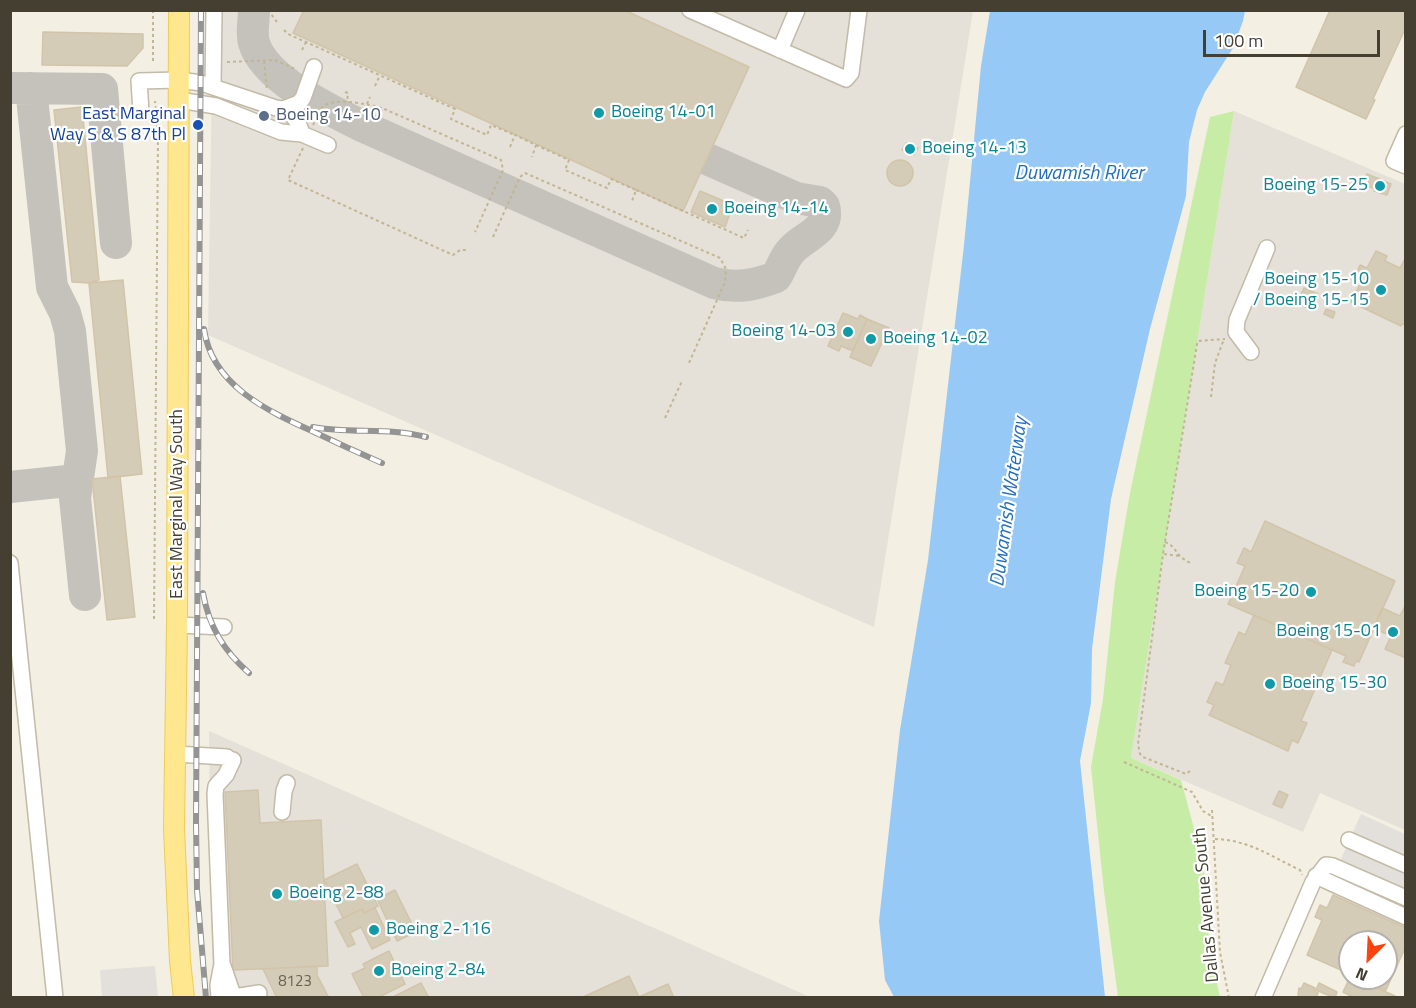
<!DOCTYPE html>
<html>
<head>
<meta charset="utf-8">
<style>
  body { margin:0 }
  #map { position:relative; width:1416px; height:1008px; overflow:hidden; background:#f3efe2; font-family:"Titillium Web",sans-serif }
  canvas { display:block }
  .frame { position:absolute; inset:0; border:12px solid #453f32; pointer-events:none }
  .north { position:absolute; left:1338px; top:930px; width:60px; height:60px; box-sizing:border-box; background:#fff; border:2px solid #b5b2ad; border-radius:50%; rotate:204deg; font-size:16px; font-weight:700; line-height:24px; text-align:center; color:#453f32 }
  .north::after { content:''; display:block; margin:auto; width:21px; height:27px; background:#ff430d; clip-path:polygon(50% 0,100% 100%,50% 72%,0 100%) }
  .scale { position:absolute; left:1203px; top:30px; width:177px; height:27px; box-sizing:border-box; border:3px solid #453f32; border-top:0; padding-left:8px; font-size:18px; line-height:21px; white-space:nowrap; color:#453f32; -webkit-text-stroke:4px #fff; paint-order:stroke }
</style>
</head>
<body>
<div id="map">
<canvas width="1416" height="1008"></canvas>
<div class="frame"></div>
<div class="north">N</div>
<div class="scale">100 m</div>
</div>
<script>
const ctx = document.querySelector('canvas').getContext('2d');
ctx.lineJoin = 'round';
function paint(path, color) { ctx.fillStyle = color; ctx.fill(path, 'evenodd'); }
function trace(path, color, width, dash) { ctx.strokeStyle = color; ctx.lineWidth = width; ctx.lineCap = dash ? 'butt' : 'round'; ctx.setLineDash(dash || []); ctx.stroke(path); }
function write(font, color, halo, rows, align = 'center') {
  ctx.font = font + ' "Titillium Web",sans-serif'; ctx.lineWidth = 4.5; ctx.setLineDash([]); ctx.textBaseline = 'middle'; ctx.strokeStyle = halo; ctx.fillStyle = color; for (const [text, x, y, turn = 0] of rows) {
    ctx.save(); ctx.translate(x, y); ctx.rotate((+turn || 0) * Math.PI / 180); ctx.textAlign = isNaN(turn) ? turn : align; if (halo) ctx.strokeText(text, 0, 0); ctx.fillText(text, 0, 0); ctx.restore();
  }
}
const industrial = new Path2D(`
  M213 11H973L874 627 208 335Z
  M1234 111 1405 184V830L1320 793 1303 832 1131 758Z
  M209 731 810 997H215L213 975 211 922Z`);
const green = new Path2D(`
  M1234 111 1131 758 1181 780 1203 862 1210 953 1220 997H1118L1104 891 1091 767 1103 699 1115 582 1130 493 1210 117Z`);
const parking = new Path2D(`
  M1361 814 1405 834V891L1340 861Z
  M155 966 158 997H102L100 970Z`);
const water = new Path2D(`
  M990 11H1245L1243 21 1233 48 1205 92 1197 110 1189 142 1186 196 1150 329 1111 499 1092 649 1091 703 1080 761 1105 997H894L885 980 879 921 900 730 928 560 964 245 981 66Z`);
const taxiway = new Path2D(`
  M254 10C254 21 251 33 254 43 265 80 332 111 364 127L714 283C737 289 755 285 776 277 781 269 784 259 790 252 802 236 831 232 824 206L820 202 796 198 707 159
  M11 88 102 89 116 243
  M31 88 52 287 65 313 70 331 82 451 75 498 85 595
  M10 487 77 480`);
const building = new Path2D(`
  M304 10H624L749 67 683 211 293 33Z
  M1330 10H1406V27L1373 99 1375 100 1366 119 1296 87Z
  M43 32 143 34V48L127 66 42 65Z
  M82 107 99 280 89 283 72 282 54 110Z
  M906 143 918 148 914 155 902 150Z
  M887 173a13 13 0 1 1 26 0a13 13 0 1 1-26 0Z
  M1367 174 1391 184 1387 195 1374 191 1375 189 1363 184Z
  M700 191 733 205 725 227 691 212Z
  M1376 251 1387 256 1385 261 1400 268 1406 257V325L1402 324 1401 326 1351 302 1363 278 1356 275 1360 265 1367 268Z
  M123 280 142 474 108 478 89 283Z
  M1304 288 1318 294 1311 310 1297 303Z
  M1326 309 1335 312 1333 318 1324 314Z
  M843 313 858 319 860 315 867 319 853 351 841 346 839 351 828 346Z
  M867 319 889 328 871 366 850 357Z
  M120 476 135 617 107 620 92 479Z
  M1265 521 1395 581 1359 662 1356 661 1354 666 1343 662 1346 656 1228 604 1245 566 1237 563 1244 548 1251 552Z
  M1406 604V658L1385 649 1391 636 1373 628 1382 608 1400 616Z
  M1254 615 1332 650 1301 721 1307 723 1298 743 1292 740 1288 751 1209 715 1214 705 1207 702 1216 682 1223 685 1231 665 1225 663 1239 632 1245 635Z
  M258 790 260 823 321 820 328 966 233 970 225 792Z
  M1279 791 1288 795 1282 808 1273 804Z
  M357 864 378 906 364 913 362 909 343 918 324 880Z
  M395 890 416 932 397 941 377 899Z
  M1333 895 1406 928V946L1386 990 1359 978H1386V942H1350V974L1307 955 1322 920 1315 917 1320 905 1327 908Z
  M375 908 390 940 372 949 361 927 350 933 355 944 348 947 335 922 362 909 364 913Z
  M389 951 405 984 377 998H364L352 974 365 968 363 964Z
  M317 966V975L329 998H277L263 969Z
  M629 976 639 997 668 984 674 998H581Z
  M1350 977 1355 978 1395 996 1394 998H1355L1343 992Z
  M421 983 429 998H391Z
  M1304 983 1315 988 1314 991 1318 993 1316 998H1302L1298 995 1299 988 1301 989Z
  M1319 983 1337 992 1335 998 1316 990Z`);
const path = new Path2D(`
  M268 10 277 22
  M284 30 288 34 455 109 451 119 487 135 491 125 515 135
  M302 50 306 42
  M153 61V10
  M264 61 267 91
  M227 62 275 60 297 70
  M375 86 380 75
  M345 92 348 93 347 102
  M367 104 370 97
  M313 125C316 119 319 109 325 105 338 98 368 104 382 108L501 160 503 170 475 232
  M536 145 569 160 565 170 607 188 611 179 636 190 632 201
  M510 147 515 135 536 145 532 157
  M303 148 288 180 453 255 460 250H466
  M636 190 744 238 748 230
  M493 237 520 177 525 173 720 258 726 269 725 282 689 363
  M1211 397 1215 363 1224 339
  M665 418 682 381
  M1165 542C1178 547 1174 556 1191 563
  M1164 554 1179 556
  M154 619 158 134 155 101
  M1124 762 1192 792 1203 811 1213 817
  M1190 771 1186 774 1143 757 1140 754 1138 744 1163 554 1197 344 1198 341 1225 339
  M1212 810 1220 952 1229 998
  M1215 839C1249 840 1270 856 1300 870L1302 875`);
const minor = new Path2D(`
  M690 10 846 79 851 73 859 10
  M780 50 797 10
  M213 86 214 10
  M283 109 299 103 303 98 314 67
  M141 112 139 81 179 80 201 83 276 108C290 109 299 121 302 134L281 132 216 106 179 100
  M302 134 328 145
  M1406 134 1394 161 1406 166
  M1251 352 1236 332 1237 320 1267 248
  M10 563 55 998
  M177 625 224 627
  M175 754 227 757
  M282 812 284 791 287 783
  M1349 840 1406 865
  M1316 876 1406 917
  M223 966 234 998
  M219 998 218 985 222 964 215 794 216 786 226 775 233 760
  M228 998 259 993
  M1263 998 1313 882 1326 865 1333 866 1406 898`);
const major = new Path2D(`
  M179 10 177 625 174 829 180 961 184 998`);
const rail = new Path2D(`
  M201 10 196 822 197 890 206 998
  M204 329C212 386 268 411 314 432 337 443 359 453 382 463
  M313 427C350 434 389 427 426 437
  M203 593C209 627 224 651 249 673`);
const markers = [
  [599,113,6,"#0f9aa8"],
  [264,116,6,"#5c6f8a"],
  [198,125,6,"#1a4fb4"],
  [910,149,6,"#0f9aa8"],
  [1380,186,6,"#0f9aa8"],
  [712,209,6,"#0f9aa8"],
  [1381,290,6,"#0f9aa8"],
  [848,332,6,"#0f9aa8"],
  [871,339,6,"#0f9aa8"],
  [1311,592,6,"#0f9aa8"],
  [1393,632,6,"#0f9aa8"],
  [1270,684,6,"#0f9aa8"],
  [277,894,6,"#0f9aa8"],
  [374,930,6,"#0f9aa8"],
  [379,971,6,"#0f9aa8"]
];
const numberNames = [
  ["8123",295,982]
];
const cultureNames = [
  ["Boeing 14-01",611,113],
  ["Boeing 14-13",922,149],
  ["Boeing 15-25",1368,186,"right"],
  ["Boeing 14-14",724,209],
  ["Boeing 15-10",1369,280,"right"],
  ["/ Boeing 15-15",1369,301,"right"],
  ["Boeing 14-03",836,332,"right"],
  ["Boeing 14-02",883,339],
  ["Boeing 15-20",1299,592,"right"],
  ["Boeing 15-01",1381,632,"right"],
  ["Boeing 15-30",1282,684],
  ["Boeing 2-88",289,894],
  ["Boeing 2-116",386,930],
  ["Boeing 2-84",391,971]
];
const transitNames = [
  ["East Marginal",186,115],
  ["Way S & S 87th Pl",186,136]
];
const serviceNames = [
  ["Boeing 14-10",276,116]
];
const streetNames = [
  ["East Marginal Way South",178,504,-90],
  ["Dallas Avenue South",1207,905,-95]
];
const waterNames = [
  ["Duwamish River",1079,174],
  ["Duwamish Waterway",1010,502,-82]
];
paint(industrial, '#e5e0d8');
paint(green, '#c7eca6');
paint(parking, '#e3e0db');
paint(water, '#97c9f7');
trace(taxiway, '#c4c2bb', 32);
paint(building, '#d5ccb7');
trace(building, '#d1c4a9', 1.5);
trace(minor, '#c2bba7', 18);
trace(major, '#efcc54', 22);
trace(path, '#c2b594', 2, [3, 3]);
trace(minor, '#fff', 15);
trace(major, '#ffe78f', 20);
trace(rail, '#949494', 6);
trace(rail, '#fff', 4, [11]);
for (const [x, y, r, color] of markers) { const dot = new Path2D(); dot.arc(x, y, r, 0, 2 * Math.PI); ctx.fillStyle = color; ctx.fill(dot); trace(dot, '#fff', 2); }
write('15px', '#696253', null, numberNames);
write('18px', '#0d838f', '#fff', cultureNames, 'left');
write('18px', '#164399', '#fff', transitNames, 'right');
write('18px', '#4e5e75', '#fff', serviceNames, 'left');
write('18px', '#453f32', '#fff', streetNames);
write('italic 20px', '#226fbb', '#fff', waterNames);
</script>
</body>
</html>
